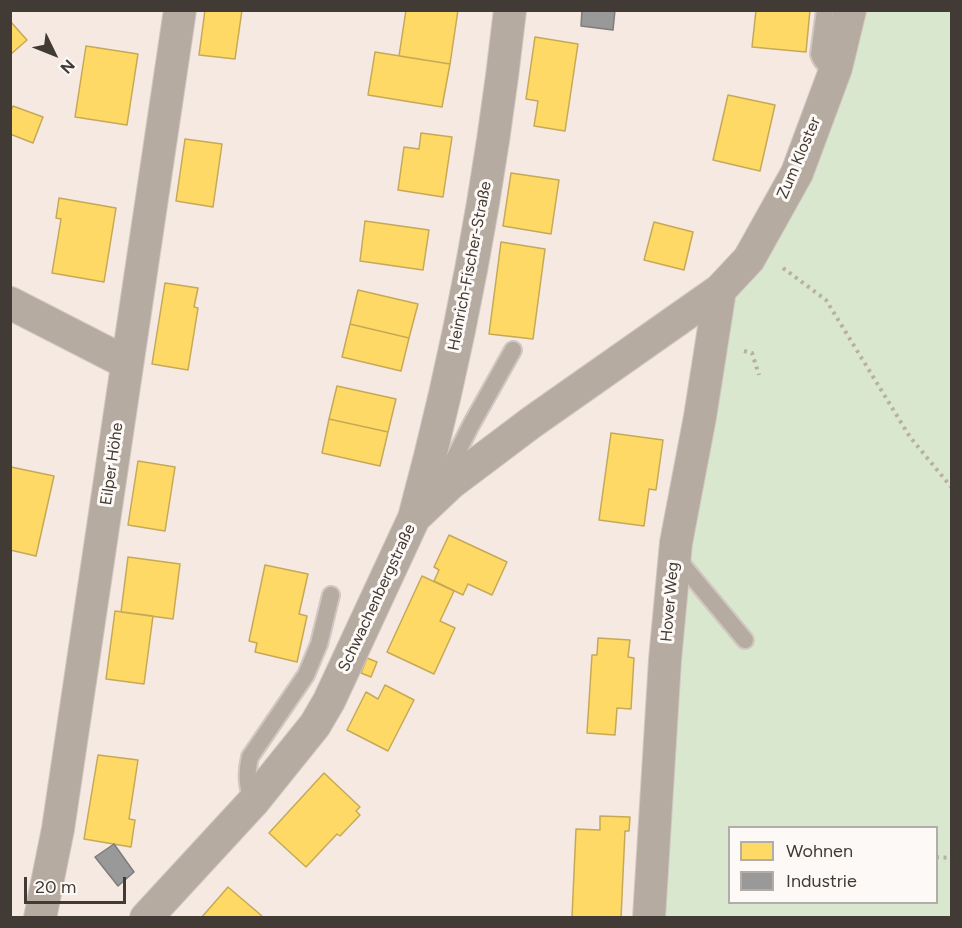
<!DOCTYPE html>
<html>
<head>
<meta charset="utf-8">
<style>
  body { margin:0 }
  #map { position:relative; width:962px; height:928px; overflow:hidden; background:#f5e9e2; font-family:Figtree,sans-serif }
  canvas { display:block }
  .frame { position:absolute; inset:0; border:12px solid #423a34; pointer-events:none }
  .legend { position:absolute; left:728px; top:826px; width:210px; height:78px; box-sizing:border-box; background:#fdf9f6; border:2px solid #b2ada8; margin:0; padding:8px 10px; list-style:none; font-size:18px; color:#423a34 }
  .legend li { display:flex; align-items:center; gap:12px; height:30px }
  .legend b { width:30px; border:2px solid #b2ada8 }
  .north { position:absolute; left:24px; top:24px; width:60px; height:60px; -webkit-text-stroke:4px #fdf9f6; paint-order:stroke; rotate:133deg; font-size:16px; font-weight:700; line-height:24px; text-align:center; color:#423a34 }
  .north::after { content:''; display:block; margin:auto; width:21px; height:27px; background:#423a34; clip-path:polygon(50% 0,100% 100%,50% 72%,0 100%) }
  .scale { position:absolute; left:24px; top:877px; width:102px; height:27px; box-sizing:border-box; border:3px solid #423a34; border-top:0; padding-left:8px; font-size:18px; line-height:21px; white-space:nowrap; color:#423a34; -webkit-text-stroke:4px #fdf9f6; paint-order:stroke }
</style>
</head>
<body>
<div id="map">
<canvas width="962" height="928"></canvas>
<div class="frame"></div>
<ul class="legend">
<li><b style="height:16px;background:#ffd966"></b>Wohnen</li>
<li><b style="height:16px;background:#999"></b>Industrie</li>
</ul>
<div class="north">N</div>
<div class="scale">20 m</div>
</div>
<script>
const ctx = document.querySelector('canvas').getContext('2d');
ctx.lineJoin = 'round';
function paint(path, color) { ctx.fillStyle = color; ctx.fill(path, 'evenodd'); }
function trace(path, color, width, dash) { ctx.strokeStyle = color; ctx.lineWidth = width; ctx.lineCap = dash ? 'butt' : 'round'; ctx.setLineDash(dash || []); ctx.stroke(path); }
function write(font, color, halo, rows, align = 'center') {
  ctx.font = font + ' Figtree,sans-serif'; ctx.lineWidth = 6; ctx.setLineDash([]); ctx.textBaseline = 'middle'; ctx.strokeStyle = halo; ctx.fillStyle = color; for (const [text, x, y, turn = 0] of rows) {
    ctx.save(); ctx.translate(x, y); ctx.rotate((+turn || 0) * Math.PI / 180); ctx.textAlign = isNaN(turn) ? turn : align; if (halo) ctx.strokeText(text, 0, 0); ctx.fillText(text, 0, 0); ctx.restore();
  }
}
const green = new Path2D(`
  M850 11H951V917L649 918 720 290 749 259ZM730 828H936V902H730Z`);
const homes = new Path2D(`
  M205 10H242L235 59 199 55Z
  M406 10H458L450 64 399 56Z
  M756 10H810L806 52 752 47Z
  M10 21 27 40 10 55Z
  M535 37 578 44 565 131 534 126 538 101 526 99Z
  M86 46 138 54 127 125 75 117Z
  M375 52 450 64 442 107 368 95Z
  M728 95 775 105 760 171 713 160Z
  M13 106 43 117 33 143 10 134V112Z
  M421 133 452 137 443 197 398 190 404 147 419 149Z
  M185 139 222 144 213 207 176 201Z
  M511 173 559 180 551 234 503 226Z
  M59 198 116 208 104 282 52 273 61 219 56 218Z
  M365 221 429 230 423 270 360 261Z
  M654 222 693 232 684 270 644 260Z
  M501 242 545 249 533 339 489 334Z
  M165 283 198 288 194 307 198 308 188 370 152 364Z
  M358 290 418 304 409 338 350 324Z
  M350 324 409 338 401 371 342 357Z
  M337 386 396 399 388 432 329 419Z
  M329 419 388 432 380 466 322 453Z
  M611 433 663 440 656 490 649 489 644 526 599 520Z
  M138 461 175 467 165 531 128 525Z
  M11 467 54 476 36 556 10 550Z
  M449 535 507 562 492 595 468 584 463 595 434 581 439 570 434 567Z
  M128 557 180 564 173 619 121 612Z
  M265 565 308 574 299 614 307 616 297 662 255 652 257 643 249 641Z
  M422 576 454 591 440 621 455 628 434 674 387 652Z
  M115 611 153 616 144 684 106 679Z
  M598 638 630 640 628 657 634 658 631 709 617 708 615 735 587 733 592 655H597Z
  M367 658 377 662 371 677 361 673Z
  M385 685 414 700 388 751 347 730 366 692 378 699Z
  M98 755 138 760 129 819 135 820 131 847 84 839Z
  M324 773 360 807 356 811 360 815 340 836 337 834 306 867 269 833Z
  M600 816 630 817 629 831H625L621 918 572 917 576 829 600 830Z
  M228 887 262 916 260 918H201Z`);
const industry = new Path2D(`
  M582 10H615L613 30 581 26Z
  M114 844 134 872 118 886 95 857Z`);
const path = new Path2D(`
  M783 268 826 300 910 437 952 488
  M744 351 752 353 759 375
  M936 857 952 858`);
const lane = new Path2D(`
  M825 10 819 54C822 63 826 66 836 68
  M443 481 471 425 513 350
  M675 556 745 640
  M253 802C247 786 246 774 250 757L306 675 319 644 331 595`);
const street = new Path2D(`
  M10 303 127 363
  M414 518C459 352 491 181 510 10
  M40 918 58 829 180 10
  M146 918 253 802 315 725 329 701 414 518 451 483 532 422 720 290 749 259 797 173 836 68 850 10
  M649 918 665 660 676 543 700 417 720 290`);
const streetNames = [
  ["Zum Kloster",799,158,-67],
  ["Heinrich-Fischer-Straße",470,266,-79],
  ["Eilper Höhe",112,464,-82],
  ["Schwachenbergstraße",377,598,-65],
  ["Hover Weg",670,602,-85]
];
paint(green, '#d8e7ce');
paint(homes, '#ffd966');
trace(homes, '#c6a957', 1.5);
paint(industry, '#999');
trace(industry, '#7f7c7b', 1.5);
trace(lane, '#d0c7c1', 20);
trace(street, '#d0c7c1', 34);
trace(path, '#b9afa6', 4, [3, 4.5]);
trace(lane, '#b6aba1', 16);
trace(street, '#b6aba1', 32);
write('16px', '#423a34', '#fdf9f6', streetNames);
</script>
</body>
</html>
